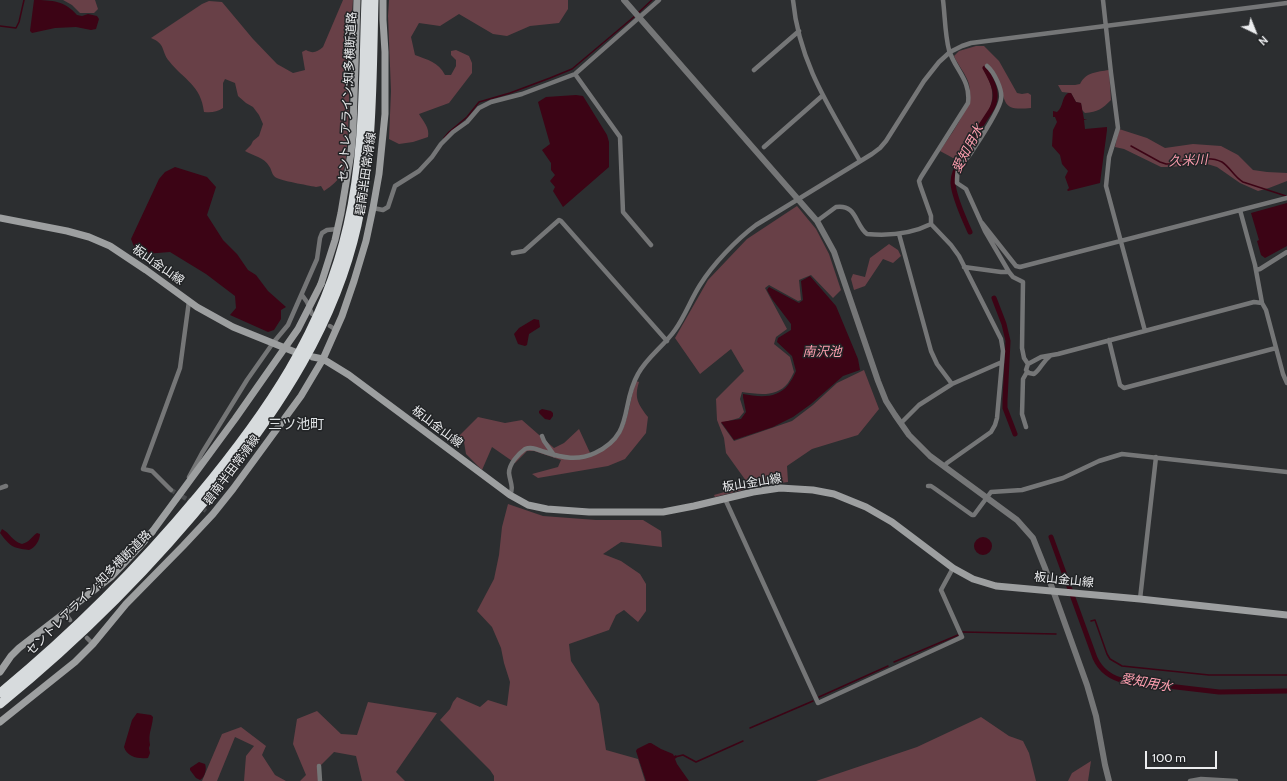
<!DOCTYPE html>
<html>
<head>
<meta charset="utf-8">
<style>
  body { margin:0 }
  #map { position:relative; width:1287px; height:781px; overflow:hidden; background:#2c2e30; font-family:Cabin,sans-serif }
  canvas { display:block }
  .north { position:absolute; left:1235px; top:12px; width:40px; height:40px; -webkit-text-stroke:3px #222426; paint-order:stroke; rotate:137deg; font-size:11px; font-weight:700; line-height:16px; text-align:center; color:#ecedef }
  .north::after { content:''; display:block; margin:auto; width:14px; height:18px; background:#ecedef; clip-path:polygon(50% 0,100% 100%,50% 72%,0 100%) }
  .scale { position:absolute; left:1145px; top:751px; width:72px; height:18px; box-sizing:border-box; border:2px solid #ecedef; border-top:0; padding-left:5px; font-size:12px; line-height:14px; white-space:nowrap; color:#ecedef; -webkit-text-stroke:3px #222426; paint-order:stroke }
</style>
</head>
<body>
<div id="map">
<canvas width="1287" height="781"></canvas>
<div class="north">N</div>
<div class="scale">100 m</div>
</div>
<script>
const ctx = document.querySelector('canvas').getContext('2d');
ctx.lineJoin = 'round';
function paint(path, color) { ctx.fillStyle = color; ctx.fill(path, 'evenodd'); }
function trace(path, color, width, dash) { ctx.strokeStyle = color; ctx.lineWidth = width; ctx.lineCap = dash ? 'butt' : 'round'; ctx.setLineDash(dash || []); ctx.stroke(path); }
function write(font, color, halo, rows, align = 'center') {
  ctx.font = font + ' Cabin,"Noto Sans JP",sans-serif'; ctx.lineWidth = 3; ctx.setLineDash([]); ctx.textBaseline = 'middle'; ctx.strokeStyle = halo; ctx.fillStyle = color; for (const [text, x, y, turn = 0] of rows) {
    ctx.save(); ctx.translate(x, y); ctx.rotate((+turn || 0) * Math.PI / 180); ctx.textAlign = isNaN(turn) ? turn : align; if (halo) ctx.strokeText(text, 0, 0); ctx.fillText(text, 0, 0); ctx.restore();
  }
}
const green = new Path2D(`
  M63 0H95L98 9 94 13H80L72 5Z
  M343 0H353C349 43 350 86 348 129 347 138 347 163 343 171 339 180 332 186 324 191L321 186 316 187C307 185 281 181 275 177 271 173 272 170 269 166 265 158 252 155 245 151L251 145 253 141 259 136 263 124 259 115 253 107 246 103 238 96 235 83 225 79 223 83V108C217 112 211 113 204 112 201 85 184 80 169 61 161 51 166 44 151 38L202 4 209 1 222 2 253 39 277 64 293 73 305 70 302 52 306 50C313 54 317 52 323 47Z
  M389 0H568V9L559 23 530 26 507 36 493 34 459 14 440 26 419 23 411 37 415 55C428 60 438 62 445 75H451L456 66V60L451 55V51L456 50 469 56 472 63V73L449 103 419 114C423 121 430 128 428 137L413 142 399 144 389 139 391 91 388 16Z
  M976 46H984L999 61 1017 93 1022 94 1028 93 1031 95V108C1001 111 1007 103 998 80 996 75 991 69 988 64L984 69C991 85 996 93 989 110L960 156 953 158 940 151C951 134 974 105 969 84 966 74 958 65 954 56L959 51Z
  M1109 70 1111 100C1102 109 1098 112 1085 113L1082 110 1081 103 1076 102 1071 93 1062 92 1058 85H1075L1080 84C1086 72 1097 72 1109 70Z
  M1119 129 1147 138 1165 148 1193 144 1221 146 1238 155 1253 170 1267 172 1287 173V181L1269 188 1258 191 1240 183 1217 167 1204 163 1172 167H1161L1124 149 1115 147Z
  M797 206 816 229 829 254 841 290 833 298 811 275 799 280 801 300 798 301 769 285 765 288 787 329 776 337 774 344 790 357 794 372C792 376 790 380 788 383 776 398 758 394 742 392L740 399 744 412 739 418 721 423 734 441 792 421 813 405 837 383 864 370 879 409 858 435 812 449 787 466 788 482 758 486 715 497 714 495 749 485 726 453 724 438 717 420 716 399 744 371 731 349 700 374 675 338 708 280 747 239Z
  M889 244 898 250 901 256 893 263 883 259 865 286 854 290 851 279 853 274 865 277 870 258Z
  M636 381 639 382C634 398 638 404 648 417L646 433 625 459 608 466 538 478 532 474 558 467 561 460 534 451H527L515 463 492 447 482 470 466 454 464 442 459 436 478 417 505 423 522 420 554 448 564 443 579 429 591 455C599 451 609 446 616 440 628 428 630 398 636 381Z
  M508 504 543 516 596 520H643L661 531 662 547 621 542 603 554 621 561 640 574 646 584V611L638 622 624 610 616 615 609 630 569 644 571 661 599 704 606 750 638 759 645 781H494V776L490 770 440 720 450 709 453 702 457 697 480 707 488 700 507 706 510 682 504 663 501 648 492 627 477 611 494 579 499 555 502 527Z
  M368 702 437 713 396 772 405 781H362L356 756 334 752 319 767 318 781H300L306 775 293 744 297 719 317 711 341 734 357 735Z
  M981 717 1009 736 1023 741 1029 753 1036 781H816L917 747Z
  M241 727 266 746 262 755 275 775 286 781H244L246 756 254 746 235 737 217 781H202L222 734Z
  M1091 761 1088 781H1068L1072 773Z`);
const water = new Path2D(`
  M34 0C52 0 65 1 77 15L82 16 88 14 97 16 99 19 96 29 91 30 76 27 55 28 32 33 30 31Z
  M1068 93H1071L1076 102 1081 103 1084 119H1087L1084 120 1085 129 1107 127V130L1100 183 1068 191 1067 190 1069 188 1065 177 1068 171 1062 164 1060 155 1052 146 1053 130 1057 122 1055 117H1053V111L1057 112C1064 106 1061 98 1068 93Z
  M576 95 583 96 607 135 609 142V167L563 207 553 191 555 187 550 181 555 175 551 170V163L542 150 550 144 538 102 546 97Z
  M175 167 207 177 216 187 207 215 223 240 237 254 248 270 256 275 268 291 286 307 281 310V319L274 330 268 332 230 315 236 308 235 296 206 274 170 252 144 254 135 249 131 239 159 179 165 172Z
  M1287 203V246L1265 258 1261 255 1257 241 1259 240 1251 213Z
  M810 276 836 306 858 359 860 370 843 376 811 404 793 417 773 427 734 440 721 422 741 419 746 412 743 397V394C759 397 777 399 788 385 791 381 794 376 796 371L792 356 777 342 778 338 791 330V324L772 299 767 290 769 287 799 303 803 300 801 281Z
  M534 319 539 320 540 327 529 334 527 345 525 346 518 344 514 334 519 328Z
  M542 409 551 411 553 413V416L550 420 545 419 539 413V411Z
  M2 529C10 533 12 541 22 544 30 542 31 537 37 533L40 534C40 540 35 548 29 550 12 548 10 546 0 533Z
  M974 546a9 9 0 1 1 18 0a9 9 0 1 1-18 0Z
  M137 713 151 715 153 717C152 729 148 733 150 745L149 748 150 753 148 758C138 759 127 757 124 747L132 720Z
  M649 743H651L661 749 673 754 674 756 676 755 677 757 675 759 677 764 689 781H646L636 751 637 749Z
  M199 762 205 764C207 769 205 777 200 780L196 778 190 770V768Z`);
const stream = new Path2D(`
  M638 13 652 0
  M0 26 16 28 19 22 24 0
  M444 138 449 132 467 117 479 102 510 93 550 78 572 69 635 16
  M1131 146 1160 162 1166 164C1184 165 1205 153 1222 162 1230 167 1234 177 1243 182L1286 196
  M1091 621 1095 620 1107 654 1110 659 1122 666 1209 675H1287
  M963 632 1056 634
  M894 662 958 635
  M819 697 888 666
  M750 728 813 701
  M675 757 683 755 696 762 743 741`);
const canal = new Path2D(`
  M970 232C964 218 954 198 953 183 952 165 981 126 991 110 1000 95 993 82 985 68
  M994 298 1004 324 1008 341 1005 400V408L1015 434
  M1051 537 1095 658C1101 671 1111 678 1125 681L1219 692 1287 691`);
const minorTunnel = new Path2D(`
  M171 490 192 502
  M199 506 206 511`);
const minor = new Path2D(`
  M793 0C799 63 830 108 860 161
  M943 0C945 16 945 35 949 50 955 70 971 80 968 103L921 177 919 181 920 185 931 216V224L951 245 959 256 1001 339 1003 351 997 418 995 425 991 432 947 463 944 466
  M1103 0 1111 73 1118 128 1109 157 1106 186 1145 331
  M987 66C994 72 1003 90 1001 99 1000 110 978 142 971 153 967 159 961 164 958 170 957 174 957 179 957 183L966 189 985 231 1009 272 1013 277 1023 282 1022 348 1024 358 1028 364
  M754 70 799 31
  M575 74 620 137 623 212 651 245
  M764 147 822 96
  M373 208 383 210 388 207 395 186 419 171 432 157 441 144 453 132 467 122 479 108 491 102 522 94 575 74 659 0
  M1240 210 1255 265 1262 303 1266 310 1283 374 1287 383
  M817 221 836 207C857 204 855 225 867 234 889 236 911 234 931 224
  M982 223 1016 266 1020 267 1287 198
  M899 234 931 351 937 364 952 384
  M513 253 524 251 559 220 561 221 667 341
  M964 267 1001 272H1009
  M1256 270 1260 269 1287 252
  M302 295 307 302 312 314
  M330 326 336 330
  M1109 340 1120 385 1124 388 1276 348
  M1050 356C1042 362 1041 369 1034 374L1029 373 1026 370 1028 364 1041 357 1058 354 1254 302 1262 303
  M901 423 919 405 952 384 1002 362
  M1026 427 1022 414 1023 379 1027 372
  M542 436 544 441 554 455
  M189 477 202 453 247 380 273 343 288 325 317 259 320 238 322 233 327 230 338 229
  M928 486H931L934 488 972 515H974L991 492 1022 490 1063 478 1099 461 1122 454 1287 472
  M0 488 6 486
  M171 490 152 471 143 469 180 368 189 301
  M510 495C514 487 510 482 509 473 509 464 518 454 525 449 532 446 538 450 545 452 563 458 578 461 595 453 635 434 620 405 638 374 647 357 664 346 675 330 685 316 691 299 700 285 713 264 736 240 756 225L872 154 880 148 886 141 924 81 939 62 950 52 962 46 971 43 1287 3
  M725 498 726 501 818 703 962 637 941 590 953 568
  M1140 599 1156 457
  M65 613 70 620
  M87 638 93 644
  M319 766 320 781
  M1190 781 1201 779 1236 781`);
const tertiary = new Path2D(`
  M624 0 817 221 834 252 878 381 886 401 895 415 909 435 930 456 1017 520 1033 538 1045 568 1087 685 1096 716 1105 765 1109 781`);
const secondary = new Path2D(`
  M0 218 67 231 89 237 110 246 146 270 197 307 233 327 295 352
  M321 284 335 240 341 213 351 153 353 130 357 0
  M313 357 323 359 349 375 510 495 528 505 547 509 589 512H663L694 506 753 492 780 488 813 490 834 494 866 507 892 522 953 568 973 579 996 586 1140 599 1287 615
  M0 672 11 656 19 648 111 577 141 545 152 532
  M0 722 75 662 93 644 126 604 183 546 213 514 233 489 301 396 323 359 342 316 354 281 366 241 373 208 379 174 385 114V52L383 20V0`);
const motorway = new Path2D(`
  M0 693C72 634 138 568 198 496 266 414 324 331 348 225 365 152 363 75 366 0
  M0 704C80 639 153 566 218 485 280 407 335 324 357 225 373 152 372 75 374 0`);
const secondaryBridge = new Path2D(`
  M152 532 235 419 298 329 321 284`);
const streetNames = [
  ["セントレアライン;知多横断道路",348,97,-87],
  ["碧南半田常滑線",366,174,-82],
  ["板山金山線",158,265,35],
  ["板山金山線",437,427,37],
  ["碧南半田常滑線",232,470,-53],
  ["板山金山線",752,483,-9],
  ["板山金山線",1064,580,6],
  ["セントレアライン;知多横断道路",89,593,-45]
];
const waterNames = [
  ["愛知用水",968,149,-62],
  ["久米川",1188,161,-3],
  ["南沢池",822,352],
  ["愛知用水",1146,683,10]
];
const quarterNames = [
  ["三ツ池町",296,425]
];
paint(green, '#684047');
paint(water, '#3c0415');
trace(stream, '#3c0415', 1.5);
trace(canal, '#3c0415', 5);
trace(minorTunnel, '#494b4d', 4.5, [4.5, 2]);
trace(minor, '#757677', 4.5);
trace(tertiary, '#757677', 6);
trace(secondary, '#9d9fa0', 7);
trace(motorway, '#d7dbdd', 9);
trace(secondaryBridge, '#9d9fa0', 7);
write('12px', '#ecedef', '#222426', streetNames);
write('italic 13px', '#ff9fb0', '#222426', waterNames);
write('14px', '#dde1e3', '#222426', quarterNames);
</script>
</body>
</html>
